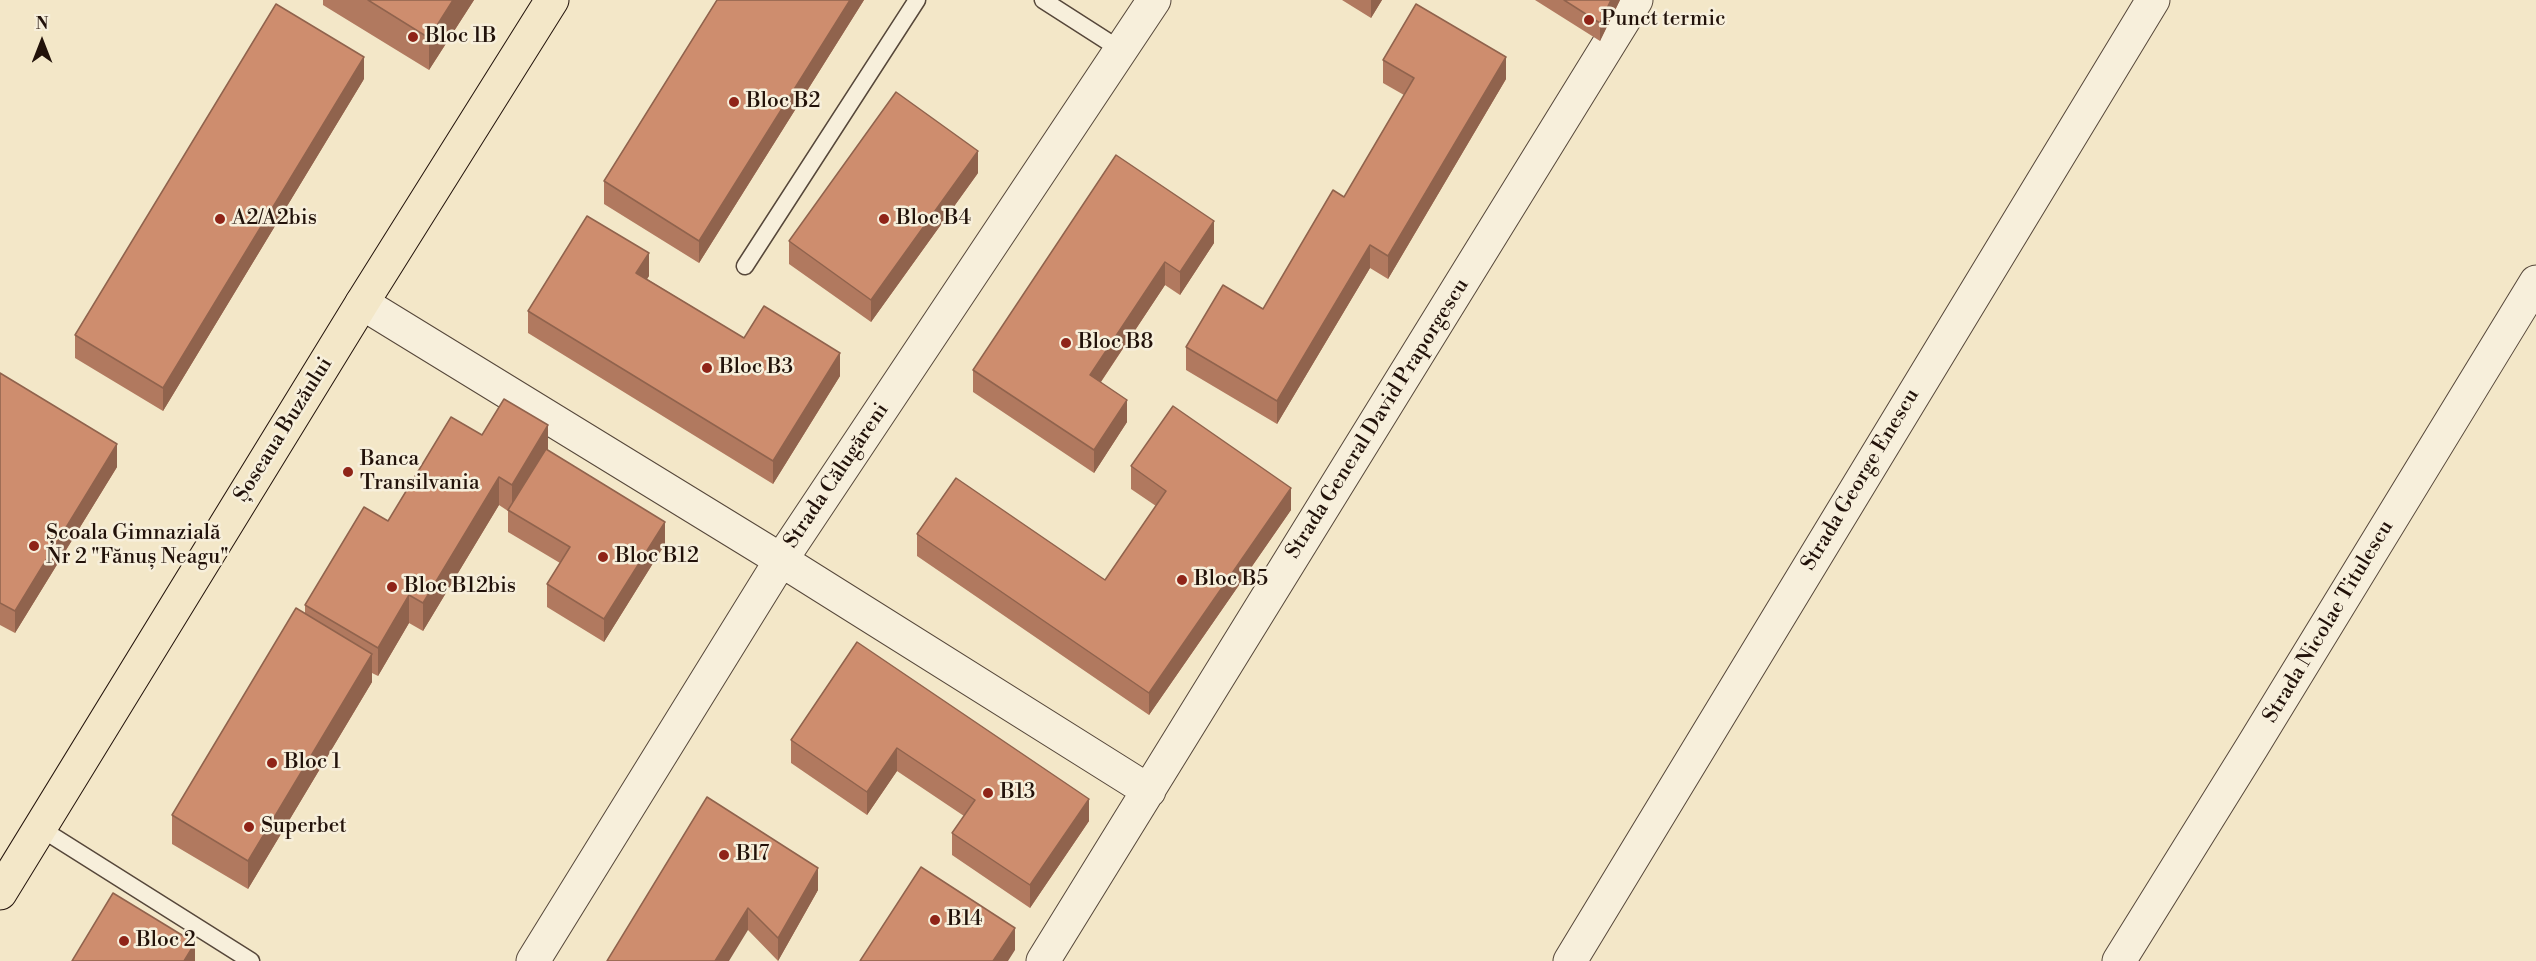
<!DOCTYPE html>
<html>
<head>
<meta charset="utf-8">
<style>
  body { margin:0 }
  #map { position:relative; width:2536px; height:961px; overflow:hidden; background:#f3e7c8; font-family:"Libre Bodoni",serif }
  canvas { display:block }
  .north { position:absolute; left:12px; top:12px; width:60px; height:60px; -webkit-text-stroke:4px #f7efdb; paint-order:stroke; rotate:0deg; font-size:16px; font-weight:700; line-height:24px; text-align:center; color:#22120a }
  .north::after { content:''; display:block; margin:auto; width:21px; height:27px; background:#22120a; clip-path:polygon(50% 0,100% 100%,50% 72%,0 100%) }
</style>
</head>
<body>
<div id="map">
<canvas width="2536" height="961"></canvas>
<div class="north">N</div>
</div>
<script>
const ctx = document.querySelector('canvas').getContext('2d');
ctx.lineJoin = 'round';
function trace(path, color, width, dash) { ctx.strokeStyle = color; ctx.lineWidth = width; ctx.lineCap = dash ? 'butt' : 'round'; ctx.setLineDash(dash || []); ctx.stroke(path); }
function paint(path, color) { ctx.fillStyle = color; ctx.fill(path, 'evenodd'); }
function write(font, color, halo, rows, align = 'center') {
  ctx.font = font + ' "Libre Bodoni",serif'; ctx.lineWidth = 5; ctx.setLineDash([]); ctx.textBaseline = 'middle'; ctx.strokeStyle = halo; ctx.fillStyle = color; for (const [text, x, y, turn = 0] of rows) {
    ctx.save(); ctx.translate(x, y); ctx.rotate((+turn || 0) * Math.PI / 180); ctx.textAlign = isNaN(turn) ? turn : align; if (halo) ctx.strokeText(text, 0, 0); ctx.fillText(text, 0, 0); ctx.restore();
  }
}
const lane = new Path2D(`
  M1043 0 1121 50
  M745 266 917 0
  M40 828 251 961`);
const street = new Path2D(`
  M362 303 781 560 1149 791
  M533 961 781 560 1154 0
  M1043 961 1636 0
  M1570 961 2153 0
  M2119 961 2252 747 2536 282`);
const primary = new Path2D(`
  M0 893 362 303 552 0`);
const wall = new Path2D(`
  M323 0H474L429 70 323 5Z
  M717 0H864L699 263 604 204V181Z
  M1342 0H1382L1371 18Z
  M1535 0H1620L1600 41Z
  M1383 60 1506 79 1388 279 1370 268 1277 424 1186 370V347L1263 309 1344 197 1404 95 1383 83Z
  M364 79 163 411 75 358V335Z
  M1116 155 1214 243 1180 295 1165 285 1101 382 1127 422 1094 473 973 392V370Z
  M978 173 871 322 789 264V241Z
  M649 276 647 279 744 338 840 376 773 484 528 333V311Z
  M0 373 117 467 15 633 0 625Z
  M482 435 548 450 665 544 604 642 547 607V584L560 563 508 532V511L499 505 423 631 409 623 378 676 372 673V682L248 889 172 844V815L305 614V605L388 521Z
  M1131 466 1291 510 1149 715 917 556V534L1105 580 1156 506 1131 489Z
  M857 642 1089 821 1030 908 952 855V833L964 816 897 771 867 815 791 763V740Z
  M707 797 818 890 778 961 748 930Z`);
const shadedWall = new Path2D(`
  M453 0H474L429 70V38Z
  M850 0H864L699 263V241Z
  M1371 0H1382L1371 18Z
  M1611 0H1620L1600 41V23Z
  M364 57V79L163 411V388Z
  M1506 57V79L1388 279V256Z
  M978 151V173L871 322V300Z
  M1214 221V243L1180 295V272Z
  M1370 245V268L1277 424V401Z
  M649 253V276L636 295V273Z
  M1165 262V285L1090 398V375Z
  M840 353V376L773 484V461Z
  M1127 400V422L1094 473V450Z
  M548 425V453L512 513V485Z
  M117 444V467L15 633V611Z
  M499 477V505L423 631V603Z
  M1291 488V510L1149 715V693Z
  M665 522V544L604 642V619Z
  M409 595V623L378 676V648Z
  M372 654V682L248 889V861Z
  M897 748V771L867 815V792Z
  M1089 799V821L1030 908V885Z
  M818 868V890L778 961V938Z
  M748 908V930L729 961H715Z
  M1015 928V950L1008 961H993Z
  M195 943V961H184Z`);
const building = new Path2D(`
  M368 0H453L429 38Z
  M717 0H850L699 241 604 181Z
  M1564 0H1611L1600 23Z
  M276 4 364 57 163 388 75 335Z
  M1416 4 1506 57 1388 256 1370 245 1277 401 1186 347 1223 285 1263 309 1333 190 1344 197 1414 78 1383 60Z
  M896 92 978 151 871 300 789 241Z
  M1116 155 1214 221 1180 272 1165 262 1090 375 1127 400 1094 450 973 370Z
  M587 216 649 253 636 273 744 338 764 306 840 353 773 461 528 311Z
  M0 373 117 444 15 611 0 603Z
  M504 399 548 425 512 485 499 477 423 603 409 595 378 648 305 605 364 507 388 521 451 417 482 435Z
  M1173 406 1291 488 1149 693 917 534 956 478 1105 580 1166 491 1131 466Z
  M546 449 665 522 604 619 547 584 570 547 508 510Z
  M296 608 372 654 248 861 172 815Z
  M857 642 1089 799 1030 885 952 833 975 800 897 748 867 792 791 740Z
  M707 797 818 868 778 938 748 908 715 961H607Z
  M921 867 1015 928 993 961H860Z
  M113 893 195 943 184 961H72Z`);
const markers = [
  [1589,20,6,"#8f2418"],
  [413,37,6,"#8f2418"],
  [734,102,6,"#8f2418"],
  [220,219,6,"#8f2418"],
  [884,219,6,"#8f2418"],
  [1066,343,6,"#8f2418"],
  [707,368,6,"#8f2418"],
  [348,472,6,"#8f2418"],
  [34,546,6,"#8f2418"],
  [603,557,6,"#8f2418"],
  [1182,580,6,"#8f2418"],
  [392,587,6,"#8f2418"],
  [272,763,6,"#8f2418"],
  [988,793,6,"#8f2418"],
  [249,827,6,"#8f2418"],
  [724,855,6,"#8f2418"],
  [935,920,6,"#8f2418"],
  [124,941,6,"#8f2418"]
];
const poiNames = [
  ["Punct termic",1601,20],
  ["Bloc 1B",425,37],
  ["Bloc B2",746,102],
  ["A2/A2bis",232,219],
  ["Bloc B4",896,219],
  ["Bloc B8",1078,343],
  ["Bloc B3",719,368],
  ["Banca",360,460],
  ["Transilvania",360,484],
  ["Școala Gimnazială",46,534],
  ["Nr 2 \"Fănuș Neagu\"",46,558],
  ["Bloc B12",615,557],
  ["Bloc B5",1194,580],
  ["Bloc B12bis",404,587],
  ["Bloc 1",284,763],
  ["B13",1000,793],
  ["Superbet",261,827],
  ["B17",736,855],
  ["B14",947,920],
  ["Bloc 2",136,941]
];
const streetNames = [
  ["Strada General David Praporgescu",1378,419,-58],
  ["Șoseaua Buzăului",284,430,-58],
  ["Strada Călugăreni",837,476,-56],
  ["Strada George Enescu",1861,480,-59],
  ["Strada Nicolae Titulescu",2329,622,-59]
];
trace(lane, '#56473a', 19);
trace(street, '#56473a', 35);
trace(primary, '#22120a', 35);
trace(lane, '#f7efdb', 16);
trace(street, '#f7efdb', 33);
trace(primary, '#f3e7c8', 33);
paint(wall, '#b1795f');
paint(shadedWall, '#90634d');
paint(building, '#ce8d6e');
trace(building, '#90634d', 1.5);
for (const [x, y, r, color] of markers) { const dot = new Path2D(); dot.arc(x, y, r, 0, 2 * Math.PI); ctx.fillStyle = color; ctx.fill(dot); trace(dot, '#f7efdb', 2); }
write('21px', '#22120a', '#f7efdb', poiNames, 'left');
write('21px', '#22120a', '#f7efdb', streetNames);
</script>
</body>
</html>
